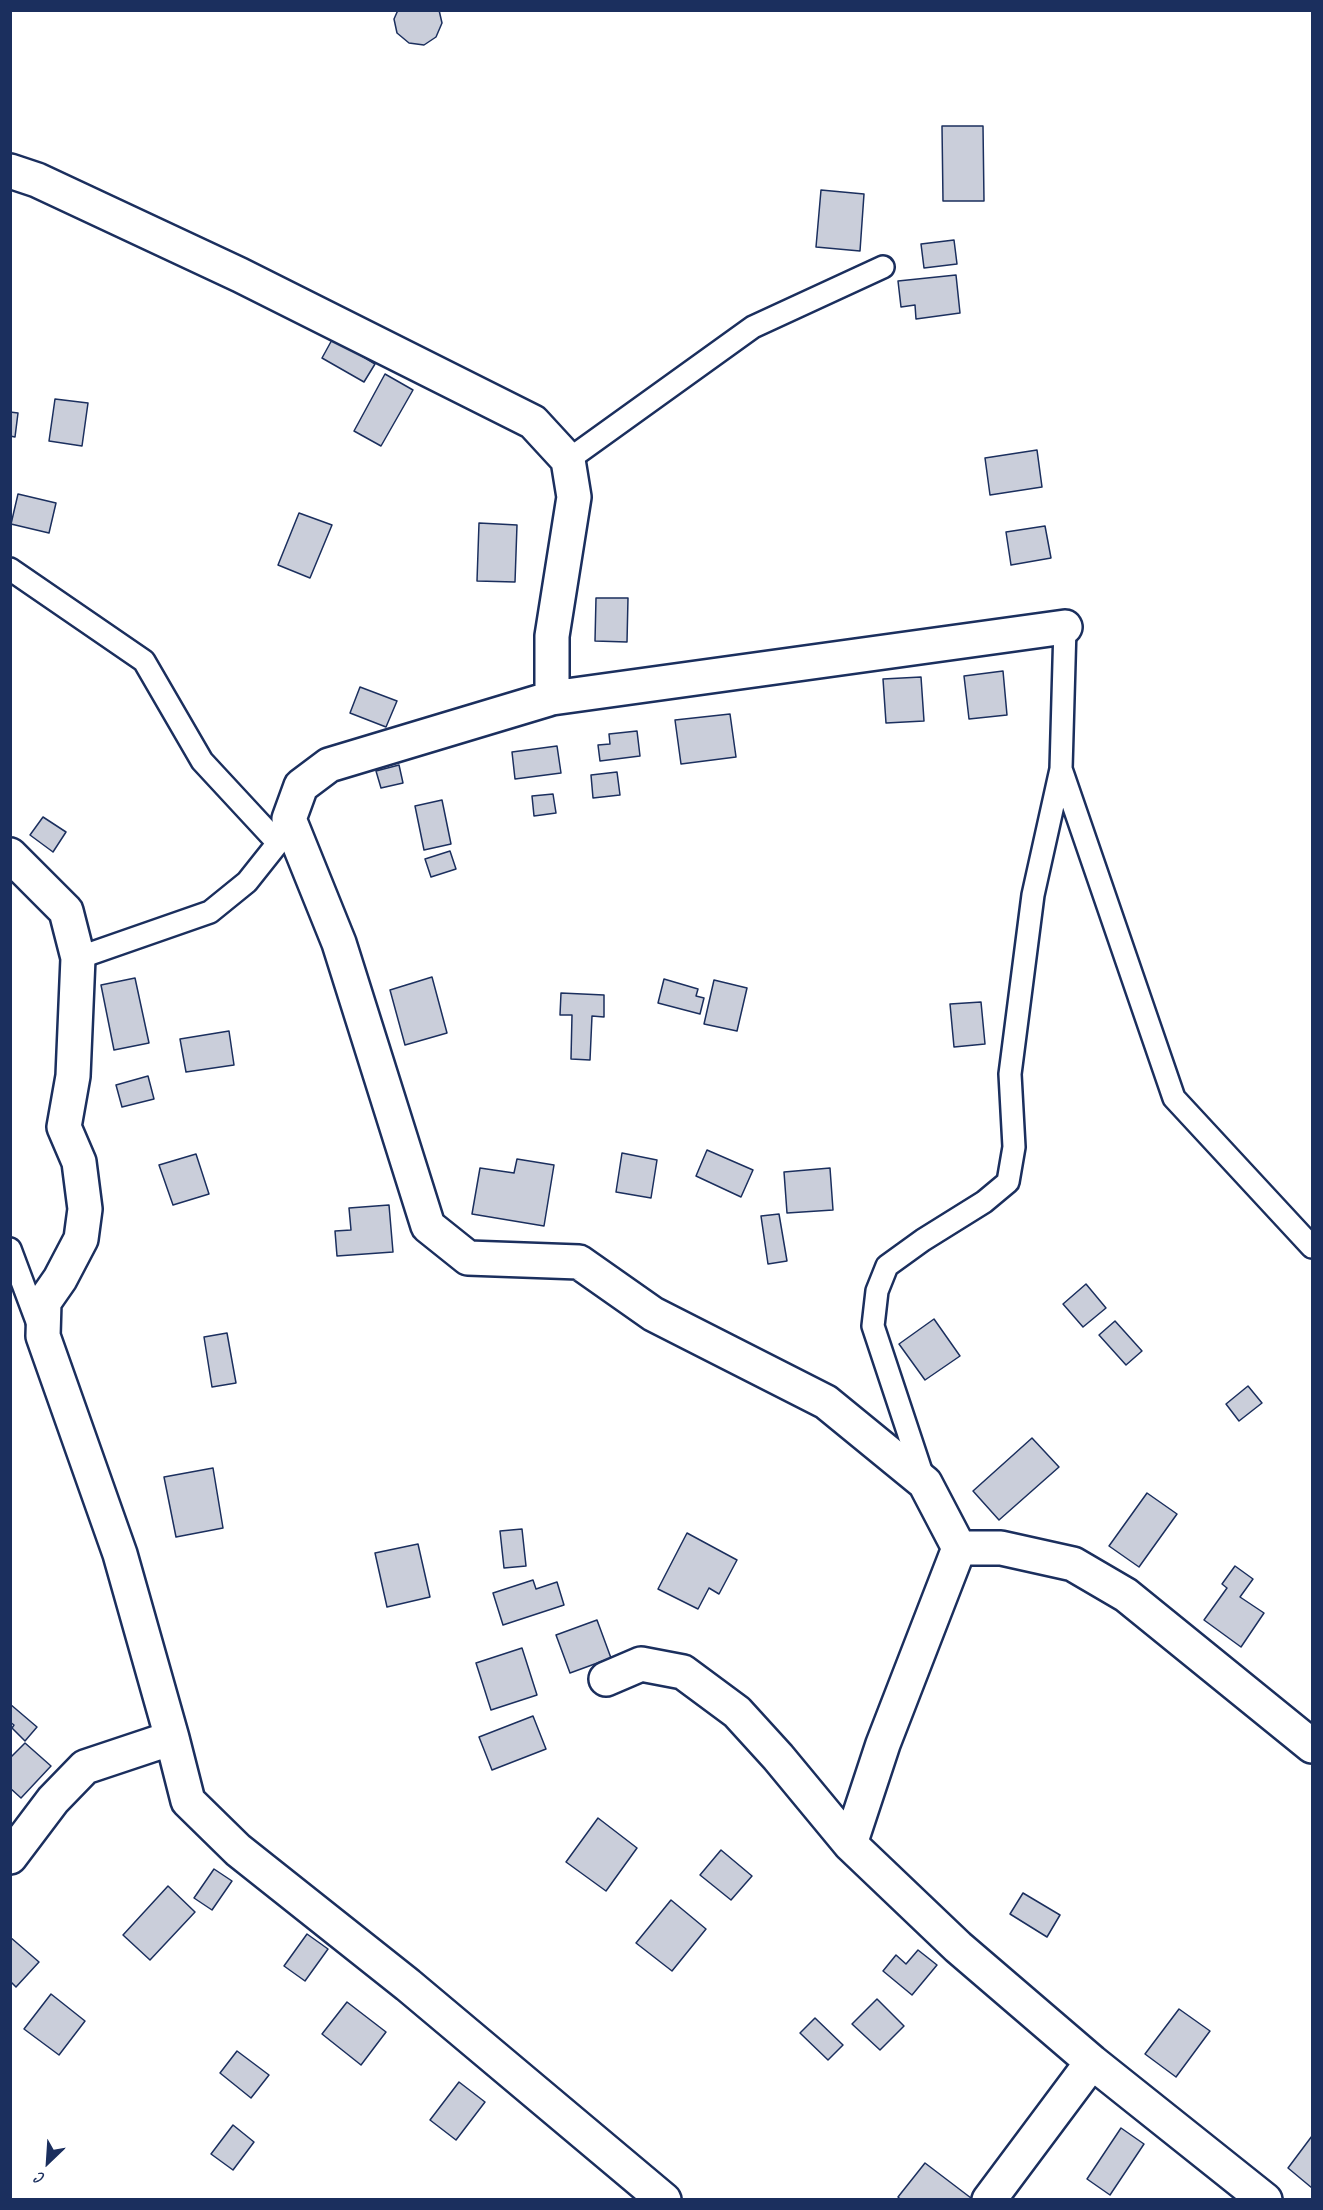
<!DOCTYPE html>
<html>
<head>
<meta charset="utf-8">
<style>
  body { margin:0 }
  #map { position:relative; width:1323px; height:2210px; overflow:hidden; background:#fff; font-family:Caveat,sans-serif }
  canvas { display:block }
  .frame { position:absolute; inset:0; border:12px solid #1b2f5e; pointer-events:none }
  .north { position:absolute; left:18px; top:2132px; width:60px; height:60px; -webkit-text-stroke:4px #fff; paint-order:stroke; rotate:205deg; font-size:16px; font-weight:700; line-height:24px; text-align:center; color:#1b2f5e }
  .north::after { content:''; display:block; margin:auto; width:21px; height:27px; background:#1b2f5e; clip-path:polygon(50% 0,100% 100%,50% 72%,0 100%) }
</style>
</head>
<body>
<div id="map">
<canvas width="1323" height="2210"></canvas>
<div class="frame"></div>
<div class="north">С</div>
</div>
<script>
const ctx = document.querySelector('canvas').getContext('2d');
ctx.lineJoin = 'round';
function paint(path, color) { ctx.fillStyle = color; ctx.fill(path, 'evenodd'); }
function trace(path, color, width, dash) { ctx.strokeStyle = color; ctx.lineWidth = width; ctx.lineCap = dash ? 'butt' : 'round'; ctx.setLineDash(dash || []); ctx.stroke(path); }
const building = new Path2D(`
  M398 10H439L442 23 436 37 424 45 409 43 397 33 394 19Z
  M942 126H983L984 201H943Z
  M821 190 864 194 860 251 816 247Z
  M954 240 957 264 924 268 921 244Z
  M956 275 960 313 916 319 915 305 901 307 898 281Z
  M333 338 375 364 364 382 322 358Z
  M385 374 413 390 381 446 354 431Z
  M55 399 88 403 82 446 49 441Z
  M10 412 18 413 15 437 10 436Z
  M1037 450 1042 487 990 495 985 458Z
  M18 494 56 503 49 533 11 524Z
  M299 513 332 525 310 578 278 565Z
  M479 523 517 525 515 582 477 581Z
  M1045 526 1051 558 1011 565 1006 532Z
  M596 598H628L627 642 595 641Z
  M1003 671 1007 715 969 719 964 676Z
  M921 677 924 721 886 723 883 679Z
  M360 687 397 701 386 727 350 713Z
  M730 714 736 757 681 764 675 720Z
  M637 731 640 756 600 761 598 745 610 744 609 734Z
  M557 746 561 773 515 779 512 752Z
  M399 765 403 783 381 788 376 771Z
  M617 772 620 795 593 798 591 775Z
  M553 794 556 813 534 816 532 796Z
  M442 800 451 844 424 850 415 806Z
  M43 817 66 832 53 852 30 835Z
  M450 851 456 869 431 877 425 859Z
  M432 977 447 1033 405 1045 390 990Z
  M135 978 149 1043 114 1050 101 985Z
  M664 979 698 989 696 996 704 998 700 1014 658 1003Z
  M714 980 747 988 737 1031 704 1024Z
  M561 993 604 995V1017L592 1016 590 1060 571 1059 572 1015H560Z
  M981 1002 985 1044 954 1047 950 1004Z
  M229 1031 234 1065 186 1072 180 1039Z
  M148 1076 154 1099 122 1107 116 1085Z
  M707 1150 753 1170 741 1197 696 1176Z
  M622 1153 657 1160 651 1198 616 1192Z
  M196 1154 209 1194 173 1205 159 1165Z
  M517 1159 554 1165 544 1226 472 1214 480 1168 514 1173Z
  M830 1168 833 1210 787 1213 784 1172Z
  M389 1205 393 1252 337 1256 335 1231 351 1230 349 1208Z
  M779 1214 787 1261 768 1264 761 1216Z
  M1086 1284 1106 1308 1083 1327 1063 1304Z
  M934 1319 960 1356 925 1380 899 1344Z
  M1115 1321 1142 1351 1126 1365 1099 1335Z
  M227 1333 236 1383 212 1387 204 1337Z
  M1248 1386 1262 1403 1239 1421 1226 1404Z
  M1032 1438 1059 1467 999 1520 973 1491Z
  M213 1468 223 1528 176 1537 164 1477Z
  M1147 1493 1177 1514 1139 1567 1109 1546Z
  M522 1529 526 1566 504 1568 500 1531Z
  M687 1533 737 1560 719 1594 709 1588 698 1609 658 1589Z
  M418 1544 430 1597 387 1607 375 1553Z
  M1235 1566 1253 1579 1240 1597 1264 1613 1241 1647 1204 1620 1227 1588 1222 1584Z
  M533 1580 536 1589 557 1582 564 1605 503 1625 493 1593Z
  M597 1620 611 1658 570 1673 556 1635Z
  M522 1648 537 1695 491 1710 476 1663Z
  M10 1704 37 1727 25 1741 12 1728 14 1725 10 1722Z
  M533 1716 546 1749 492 1770 479 1737Z
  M25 1743 51 1766 21 1798 10 1788V1758Z
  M598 1818 637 1848 606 1891 566 1862Z
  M721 1850 752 1876 731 1900 700 1875Z
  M214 1869 232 1881 212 1910 194 1898Z
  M168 1886 195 1912 150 1960 123 1935Z
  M1023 1893 1060 1915 1047 1937 1010 1914Z
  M671 1900 706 1929 672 1971 636 1943Z
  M307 1934 328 1949 305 1981 284 1966Z
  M10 1937 39 1962 16 1987 10 1981Z
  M918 1950 937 1965 912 1995 883 1971 896 1955 906 1964Z
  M51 1994 85 2021 59 2055 24 2029Z
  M877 1999 904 2026 880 2050 852 2024Z
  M347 2002 386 2032 361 2065 322 2034Z
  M1179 2009 1210 2031 1176 2077 1145 2054Z
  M815 2018 843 2045 828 2060 800 2033Z
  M237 2051 269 2075 251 2098 220 2073Z
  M459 2082 485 2102 456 2140 430 2120Z
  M233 2125 254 2142 233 2170 211 2154Z
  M1121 2128 1144 2144 1110 2195 1087 2179Z
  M1312 2136V2188L1288 2168Z
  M925 2163 971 2198 970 2200H901L898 2197Z`);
const service = new Path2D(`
  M568 460 753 327 883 267
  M10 569 144 661 202 761 278 843
  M1065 627 1061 769 1174 1098 1312 1247
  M78 958 210 912 247 882 278 843 284 830
  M10 1249 38 1324
  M924 1480 873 1326 877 1291 887 1266 923 1240 984 1202 1008 1182 1014 1147 1010 1074 1033 895 1061 769`);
const minor = new Path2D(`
  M10 171 37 180 240 275 533 422 568 460 574 497 552 636V698
  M1065 627 552 698 329 765 301 786 289 819 339 943 428 1226 468 1258 579 1262 653 1314 826 1402 925 1483 959 1548H1001L1073 1564 1126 1595 1312 1746
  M10 855 66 911 78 958 73 1076 64 1127 79 1162 85 1209 81 1239 60 1279 44 1302 43 1336 120 1554 172 1738 188 1801 238 1850 408 1985 664 2200
  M606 1679 641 1664 683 1672 737 1712 778 1757 850 1844 958 1947 1092 2062 1265 2200
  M850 1844 883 1744 959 1548
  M10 1857 53 1800 85 1767 172 1738
  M989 2200 1092 2062`);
paint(building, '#caceda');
trace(building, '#1b2f5e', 1.5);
trace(service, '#1b2f5e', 26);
trace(minor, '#1b2f5e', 38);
trace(service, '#fff', 21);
trace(minor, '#fff', 33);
</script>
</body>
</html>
